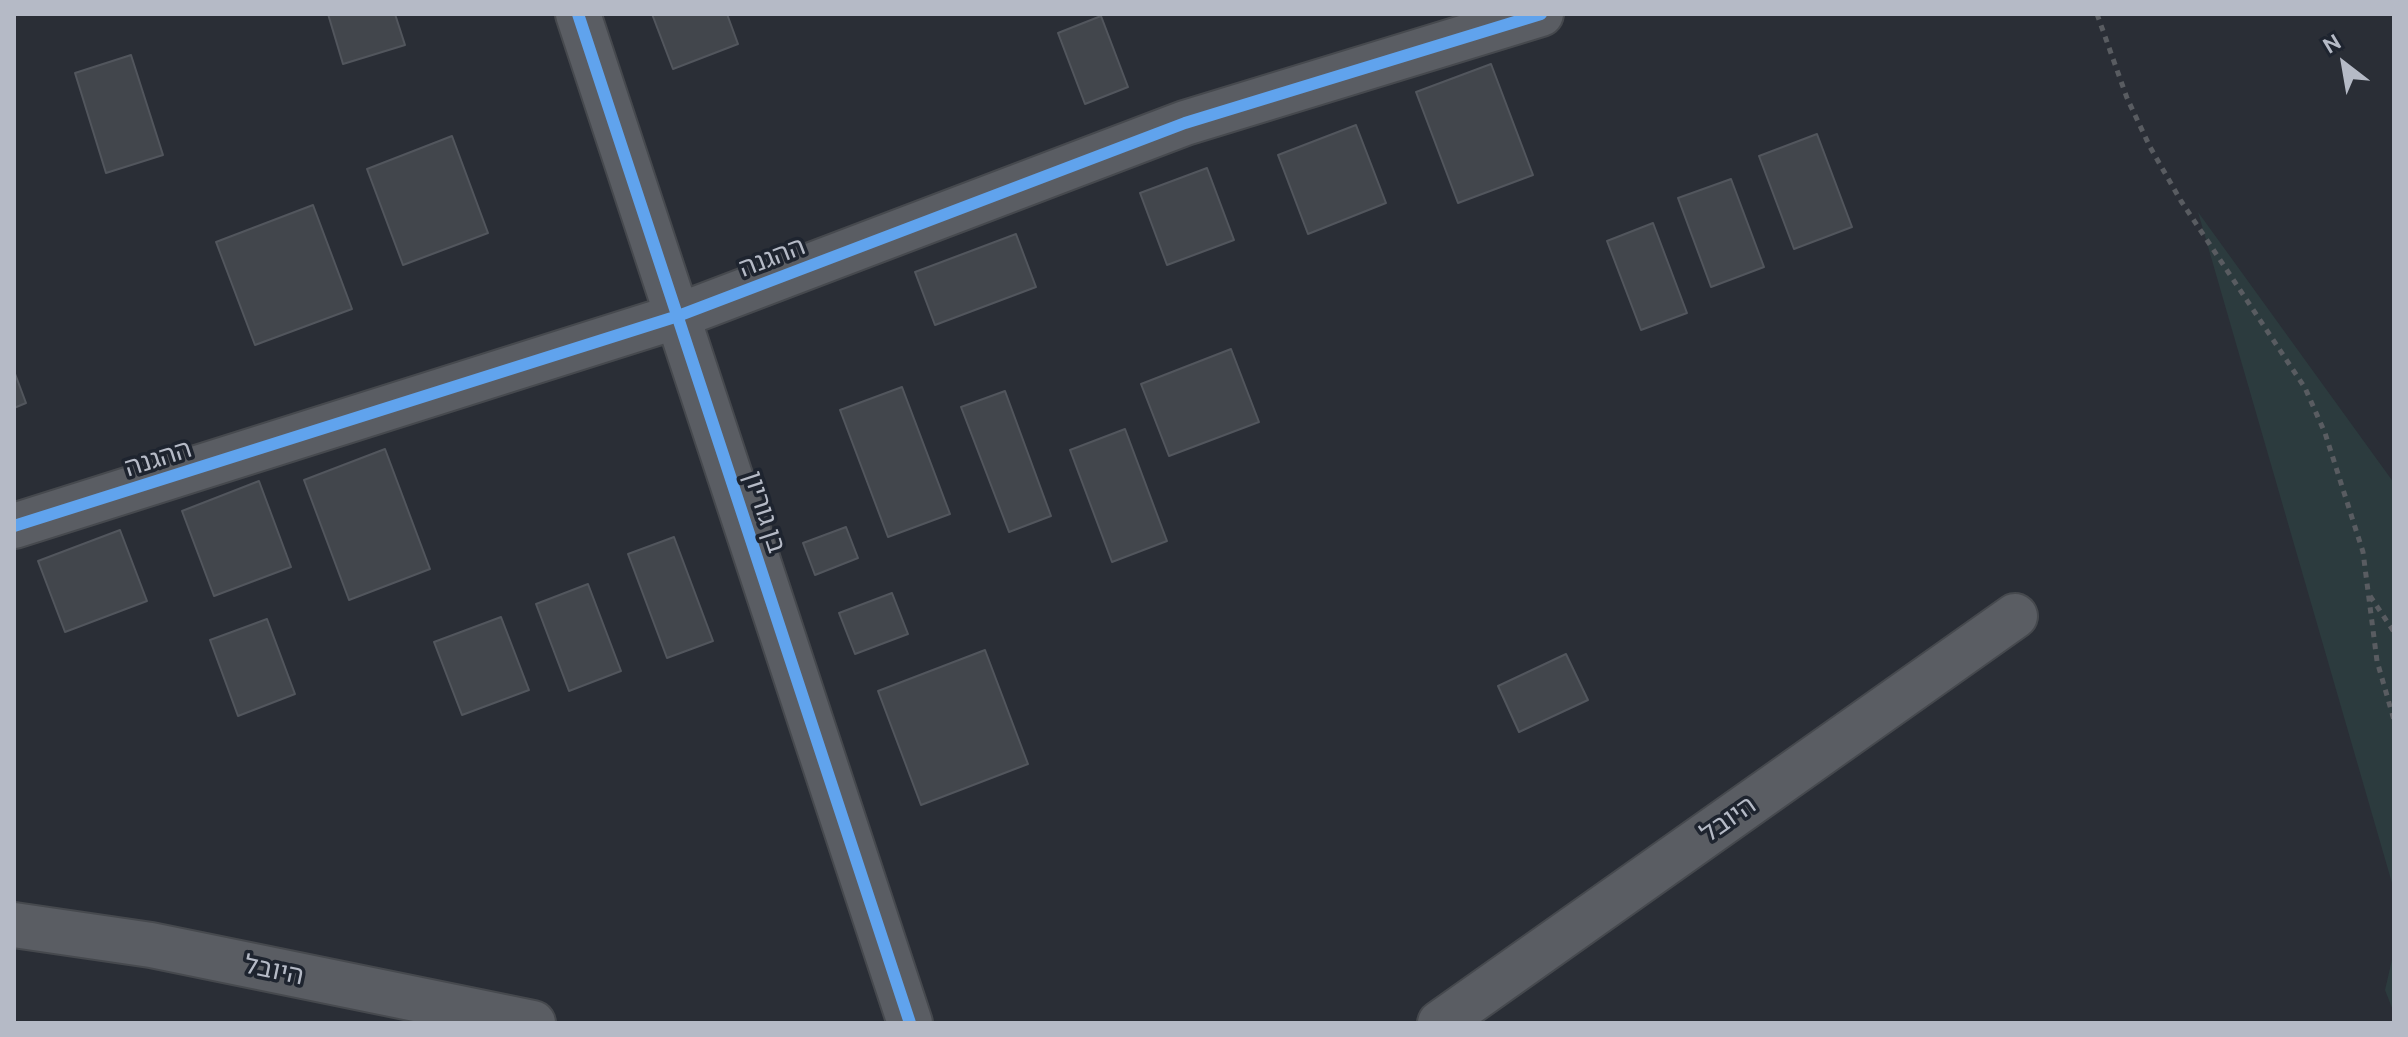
<!DOCTYPE html>
<html>
<head>
<meta charset="utf-8">
<style>
  body { margin:0 }
  #map { position:relative; width:2408px; height:1037px; overflow:hidden; background:#2a2e36; font-family:Ubuntu,sans-serif }
  canvas { display:block }
  .frame { position:absolute; inset:0; border:16px solid #b5bac6; pointer-events:none }
  .north { position:absolute; left:2304px; top:24px; width:80px; height:80px; -webkit-text-stroke:6px #1e242f; paint-order:stroke; rotate:329deg; font-size:22px; font-weight:700; line-height:32px; text-align:center; color:#b5bac6 }
  .north::after { content:''; display:block; margin:auto; width:28px; height:36px; background:#b5bac6; clip-path:polygon(50% 0,100% 100%,50% 72%,0 100%) }
</style>
</head>
<body>
<div id="map">
<canvas width="2408" height="1037"></canvas>
<div class="frame"></div>
<div class="north">N</div>
</div>
<script>
const ctx = document.querySelector('canvas').getContext('2d');
ctx.lineJoin = 'round';
function paint(path, color) { ctx.fillStyle = color; ctx.fill(path, 'evenodd'); }
function trace(path, color, width, dash) { ctx.strokeStyle = color; ctx.lineWidth = width; ctx.lineCap = dash ? 'butt' : 'round'; ctx.setLineDash(dash || []); ctx.stroke(path); }
function write(font, color, halo, rows, align = 'center') {
  ctx.font = font + ' Ubuntu,"Noto Sans Hebrew",sans-serif'; ctx.lineWidth = 7; ctx.setLineDash([]); ctx.textBaseline = 'middle'; ctx.strokeStyle = halo; ctx.fillStyle = color; for (const [text, x, y, turn = 0] of rows) {
    ctx.save(); ctx.translate(x, y); ctx.rotate((+turn || 0) * Math.PI / 180); ctx.textAlign = isNaN(turn) ? turn : align; if (halo) ctx.strokeText(text, 0, 0); ctx.fillText(text, 0, 0); ctx.restore();
  }
}
const green = new Path2D(`
  M2198 212 2394 483V890Z
  M2394 951V1013L2385 990Z`);
const building = new Path2D(`
  M328 14H395L405 45 343 64Z
  M652 14H727L738 44 673 69Z
  M1101 16 1128 87 1085 104 1058 33Z
  M131 55 163 155 106 173 75 73Z
  M1491 64 1533 175 1458 203 1416 92Z
  M1356 125 1386 203 1308 234 1278 155Z
  M1817 134 1852 227 1794 249 1759 156Z
  M452 136 488 233 403 265 367 169Z
  M1207 168 1234 240 1167 265 1140 193Z
  M1731 179 1764 267 1711 287 1678 198Z
  M313 205 352 309 255 345 216 242Z
  M1653 223 1687 313 1641 330 1607 241Z
  M1016 234 1036 287 935 325 915 272Z
  M1231 349 1259 422 1169 456 1141 384Z
  M14 371 26 403 14 408Z
  M902 387 950 514 888 537 840 410Z
  M1005 391 1051 516 1009 532 961 407Z
  M1125 429 1167 541 1112 562 1070 450Z
  M385 449 430 569 349 600 304 480Z
  M259 481 291 567 214 596 182 511Z
  M846 527 858 558 815 575 803 543Z
  M120 530 147 601 65 632 38 561Z
  M674 537 713 641 667 658 628 554Z
  M588 584 621 671 569 691 536 604Z
  M892 593 908 634 855 654 839 613Z
  M501 617 529 690 462 715 434 642Z
  M267 619 295 694 238 716 210 640Z
  M985 650 1028 764 921 805 878 691Z
  M1566 654 1588 700 1519 732 1498 686Z`);
const path = new Path2D(`
  M2097 14 2127 98 2150 147 2181 201 2305 388 2325 433 2363 552 2377 661 2394 720
  M2370 596 2394 632`);
const minor = new Path2D(`
  M578 14 910 1023
  M14 526 678 316 1185 123 1541 14
  M14 925 151 945 533 1023
  M1440 1023 2015 616`);
const cycleway = new Path2D(`
  M578 14 910 1023
  M14 526 678 316 1185 123 1541 14`);
const streetNames = [
  ["ההגנה",772,257,-21],
  ["ההגנה",158,458,-18],
  ["בן גוריון",765,512,72],
  ["היובל",1728,819,-35],
  ["היובל",274,970,12]
];
paint(green, '#2c3b3e');
paint(building, '#42464c');
trace(building, '#52565d', 2);
trace(minor, '#46494e', 48);
trace(path, '#595c61', 5, [6, 6]);
trace(minor, '#5a5d63', 44);
trace(cycleway, '#60a3ed', 12);
write('26px', '#b5bac6', '#1e242f', streetNames);
</script>
</body>
</html>
